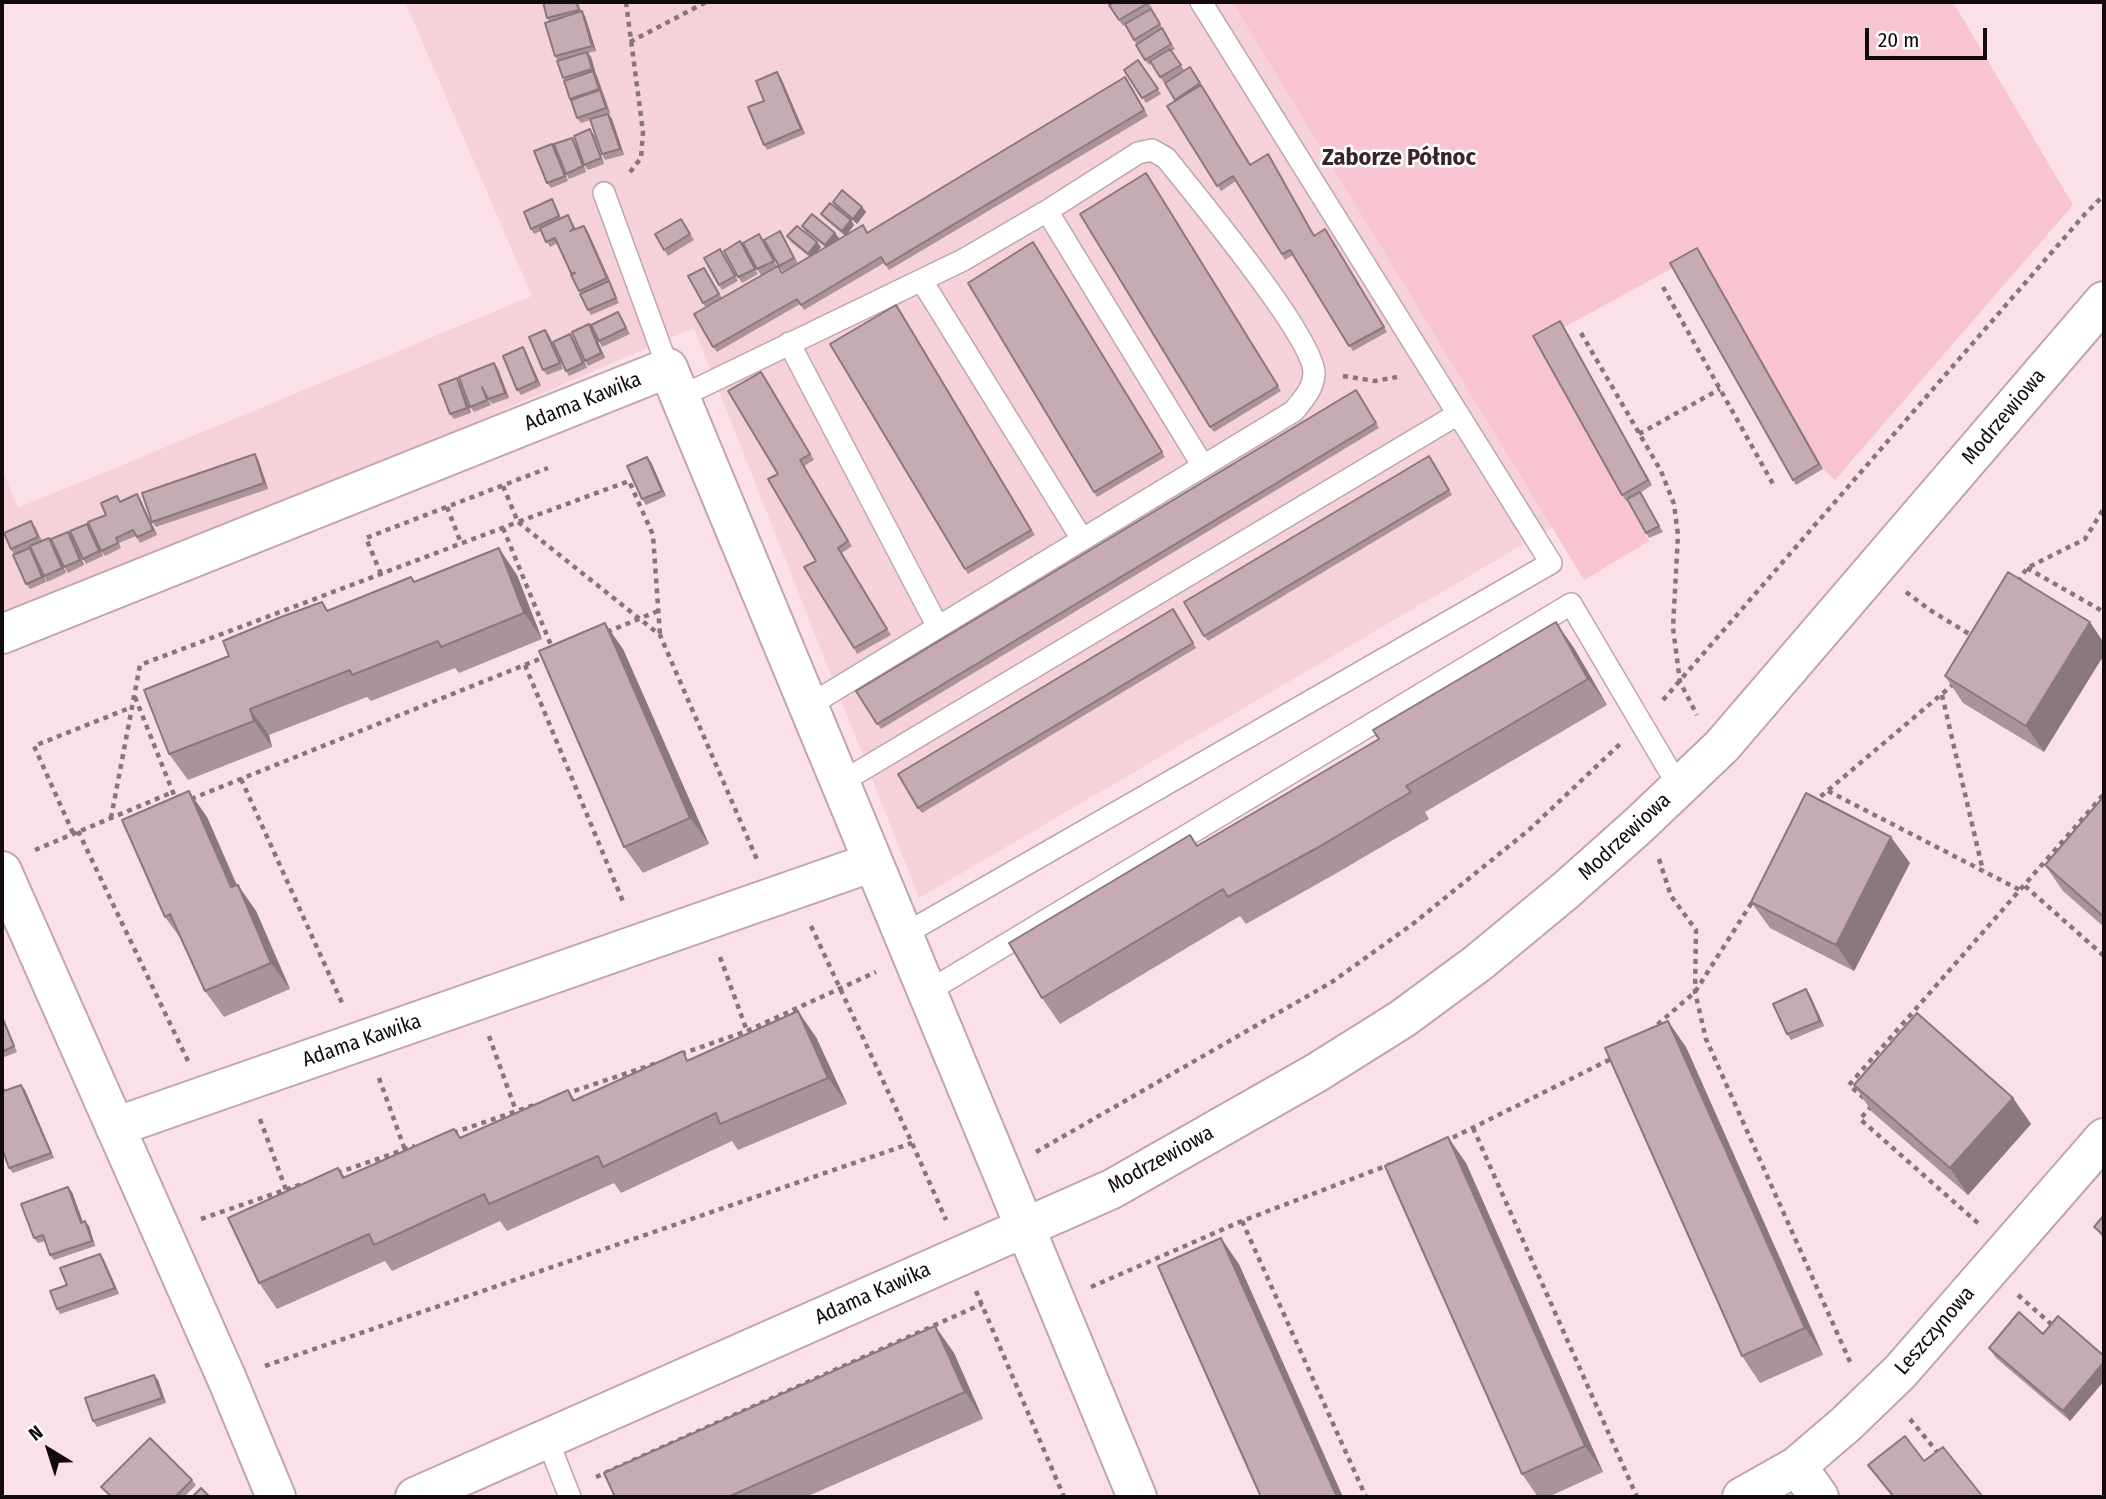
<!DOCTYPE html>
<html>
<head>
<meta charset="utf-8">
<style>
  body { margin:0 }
  #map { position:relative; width:2106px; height:1499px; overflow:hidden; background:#fce0e7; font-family:"Fira Sans Condensed",sans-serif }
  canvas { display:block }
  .frame { position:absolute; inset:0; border:4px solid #120a0c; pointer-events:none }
  .north { position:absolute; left:14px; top:1415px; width:70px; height:70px; -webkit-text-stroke:5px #fff; paint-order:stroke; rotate:322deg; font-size:19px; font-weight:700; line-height:28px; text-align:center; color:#120a0c }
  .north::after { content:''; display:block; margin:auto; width:24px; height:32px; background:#120a0c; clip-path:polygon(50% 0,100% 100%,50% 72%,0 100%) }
  .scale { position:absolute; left:1865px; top:28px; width:122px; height:32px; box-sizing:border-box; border:4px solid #120a0c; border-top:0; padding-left:9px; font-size:21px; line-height:24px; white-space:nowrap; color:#120a0c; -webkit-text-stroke:5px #fff; paint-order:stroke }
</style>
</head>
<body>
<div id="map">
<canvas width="2106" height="1499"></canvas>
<div class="frame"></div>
<div class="north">N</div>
<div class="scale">20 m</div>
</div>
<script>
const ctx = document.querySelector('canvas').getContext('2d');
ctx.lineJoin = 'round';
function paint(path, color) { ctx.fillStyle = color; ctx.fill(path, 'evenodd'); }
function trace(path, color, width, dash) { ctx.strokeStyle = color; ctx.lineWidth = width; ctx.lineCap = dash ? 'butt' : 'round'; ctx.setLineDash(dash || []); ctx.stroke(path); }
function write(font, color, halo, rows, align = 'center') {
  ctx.font = font + ' "Fira Sans Condensed",sans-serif'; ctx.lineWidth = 5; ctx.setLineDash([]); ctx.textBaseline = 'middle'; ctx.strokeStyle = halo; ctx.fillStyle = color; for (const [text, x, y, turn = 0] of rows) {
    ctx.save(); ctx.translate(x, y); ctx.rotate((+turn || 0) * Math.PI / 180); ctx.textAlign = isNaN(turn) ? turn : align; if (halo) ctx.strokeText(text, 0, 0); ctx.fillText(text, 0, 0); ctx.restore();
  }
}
const built = new Path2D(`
  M405 2H1232L1553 527 919 898 694 328 2 625V469L18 508 532 296Z`);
const green = new Path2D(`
  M1232 2H1953L2073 205 1835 480 1823 469 1700 253 1537 342 1649 541 1584 580Z`);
const path = new Path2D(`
  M626 2 643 132 641 158 627 176
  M630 42 706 2
  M1663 287 1773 484
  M1581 333 1661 471 1674 504 1678 535 1673 628 1680 682 1697 715
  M1343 376 1375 381 1397 377
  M1639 434 1720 389
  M503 486 518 522 629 481 653 535 660 635
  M447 507 461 543
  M503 528 553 650
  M2027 568 2104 612
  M381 574 366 538 548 468
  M2018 582 2027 568 2085 539 2104 508
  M1906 592 1930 610 1974 637
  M607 632 658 611
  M525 665 624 904
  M1942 695 1983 871
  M135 697 176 800
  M1663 700 2085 214 2104 195
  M241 779 343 1005
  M1828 791 2020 890
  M191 799 547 656
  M1813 803 1956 682
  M111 818 140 665 518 522 660 635 758 862
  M78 831 188 1061
  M73 833 34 746 132 707
  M35 850 173 792
  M1659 859 1671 896 1696 930 1695 992 1706 1039 1851 1364
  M2025 886 2104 956
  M811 926 912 1143 946 1220
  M720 957 747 1031
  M1650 1031 1695 992 1754 899
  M489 1036 516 1111
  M681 1054 747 1031 876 972
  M379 1078 405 1150
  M565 1094 660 1062
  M1864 1098 1849 1085 2104 794
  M1872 1106 1860 1119 1979 1224
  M260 1119 286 1190
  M1473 1128 1637 1497
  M453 1133 537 1104
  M1444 1142 1615 1057
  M1036 1152 1332 982 1414 923 1530 829 1620 744
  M337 1173 415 1146
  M201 1219 305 1183
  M1242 1221 1366 1497
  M1091 1287 1242 1221 1391 1164
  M976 1291 1064 1497
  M2018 1295 2051 1324
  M265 1366 912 1143
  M1910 1419 1938 1453
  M596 1477 982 1304`);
const service = new Path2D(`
  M604 193 668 368
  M1047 211 1203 466
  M922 281 1082 539
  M789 343 938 627
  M680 397 963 260 1047 211 1138 153 1152 150 1166 158C1193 192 1316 340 1314 374 1313 390 1303 399 1294 411L808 706
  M840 783 1458 414
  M903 935 1551 563 1201 2
  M927 992 1571 604 1679 787
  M547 1439 570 1497`);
const minor = new Path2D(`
  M2 634 668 368 1137 1497
  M2 871 227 1379 276 1497
  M115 1127 873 862
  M1797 1466 1819 1497
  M415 1497 1112 1189 1316 1073 1402 1019 1478 963 1565 891 1639 825 1722 746 2104 301
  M1742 1497 1797 1466 1846 1424 1900 1372 2104 1138`);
const wall = new Path2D(`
  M543 2H578L581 11 585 16 596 51 588 53 591 57 596 74 610 113 609 114 612 119 624 155 605 160 602 154 590 120 581 123 577 118 563 78 558 61 555 56 549 21 547 18Z
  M1113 2H1148L1152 8 1151 9 1175 49 1171 51 1184 70 1164 83 1151 63 1149 65 1145 60 1125 24 1146 11 1123 26 1109 5 1114 3Z
  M1138 60 1161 94 1146 103 1124 70Z
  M1190 67 1251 165 1268 154 1314 236 1328 235 1387 332 1353 351 1293 255 1285 260 1236 181 1221 191 1167 106 1176 101 1165 83Z
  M777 72 781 78 805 134 767 150 764 145V101Z
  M1129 82 1148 116 889 270 884 263 804 310 800 304 717 352 713 347 706 308 703 303 704 268 722 298 783 273 810 257 791 242 787 236 817 242 821 247 817 252 825 247 805 231 802 226 839 238 836 241 845 236 825 219 821 214 854 225 847 235 868 232Z
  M594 135 604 164 588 170 584 165Z
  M572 138 575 143 586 172 569 179 566 174Z
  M552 144 555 149 568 181 551 188 547 183Z
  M1146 173 1281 391 1214 432 1210 427Z
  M552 199 555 205 561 218 571 220 576 229 588 232 619 303 591 315 588 310 558 243 550 247 541 231 534 234 531 229Z
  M833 202 862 207 866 212 857 224 836 207Z
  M681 219 694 240 668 256 655 234Z
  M780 231 798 263 783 271 779 266Z
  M759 234 777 266 761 275 757 269Z
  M1033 242 1165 457 1097 497 1094 492Z
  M743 247 758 274 742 283 738 277Z
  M1697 248 1823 469 1796 485 1793 480Z
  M724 254 738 281 722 290 719 285Z
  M900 310 1035 535 968 574 965 569Z
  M622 318 630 334 602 347 599 341Z
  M589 324 593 330 605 358 588 366 585 361Z
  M1563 327 1652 485 1640 493 1663 532 1649 538 1627 500 1626 501 1622 495Z
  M545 330 549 335 563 369 547 375 543 370Z
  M574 340 587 368 569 376 566 371Z
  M523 347 526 352 541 386 521 395 517 390Z
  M494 363 498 369 509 398 492 404 488 399 491 405 474 412 470 407Z
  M765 377 814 460 804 466 852 546 842 553 891 635 857 654 854 648 778 474Z
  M457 378 460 383 471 413 454 419 450 414Z
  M1356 390 1379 428 881 729 856 691Z
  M255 454 258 459 268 489 156 527 152 522Z
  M1433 461 1452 495 1208 641 1204 636Z
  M651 462 666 496 646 505 642 499Z
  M140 499 157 535 140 543 136 536 119 543 121 548 105 556 101 551 106 515 121 501Z
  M87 524 90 529 103 556 86 564 83 559Z
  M35 526 42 541 49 538 52 543 66 573 47 582 44 576 31 547 14 555 11 549Z
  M68 532 72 537 84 565 68 573 64 567Z
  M33 554 46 582 30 589 26 584Z
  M2008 572 2044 752 1963 703 1945 676Z
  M517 575 542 639 459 673 455 668 371 701 367 697 269 735 272 747 188 780 169 754 229 656 322 602 328 611 415 582Z
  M1173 609 1196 648 922 813 918 808Z
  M1574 648 1607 705 1425 812 1429 819 1335 874 1246 924 1240 916 1060 1024 1042 998 1190 835 1197 846 1379 739Z
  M623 649 709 844 643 873 624 847Z
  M2104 796V927L2063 891 2045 865Z
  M207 817 237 885 256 911 290 989 224 1017 205 991 184 943 165 917Z
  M1910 863 1854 971 1770 928 1751 902Z
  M1810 995 1824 1026 1791 1040 1787 1034Z
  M2 1015 17 1052 2 1058Z
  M816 1037 847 1104 738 1150 732 1141 621 1193 614 1183 507 1231 500 1221 392 1271 385 1261 277 1309 259 1283 338 1168 345 1177 460 1138 568 1090 575 1100 689 1060Z
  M1686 1047 1823 1355 1760 1383 1742 1356Z
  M21 1085 25 1090 54 1158 13 1173 9 1168 4 1086 5 1091Z
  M1854 1085 2013 1098 2031 1124 1968 1195 1872 1112Z
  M1466 1163 1603 1472 1548 1497H1538L1522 1474Z
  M72 1192 83 1222 89 1226 95 1246 54 1260 50 1255 45 1241 38 1243 34 1238Z
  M2104 1215V1239L2094 1227Z
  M100 1254 104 1260 119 1294 60 1314 57 1309 67 1285Z
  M935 1326 954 1353 983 1419 806 1497H615Z
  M2043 1334 2104 1356V1381L2070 1421 1996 1358 1989 1348Z
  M158 1380 166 1403 97 1427 93 1421Z
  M192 1480 196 1485 184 1497H110L101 1487Z`);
const shadedWall = new Path2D(`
  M582 11 585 16 596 51 592 46Z
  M587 52 591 57 596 74 592 69Z
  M593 71 597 76 610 113 606 108Z
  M777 72 781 78 805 134 801 129Z
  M608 114 612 119 624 155 620 149Z
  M590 129 594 135 604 164 601 158Z
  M572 138 575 143 586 172 583 166Z
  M552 144 555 149 568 181 565 176Z
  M862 207 866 212 857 224 853 219Z
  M851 220 854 225 845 236 842 231Z
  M584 226 588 232 611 283 607 278Z
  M835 233 839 238 829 250 825 245Z
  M817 242 821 247 812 259 808 254Z
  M1697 248 1700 253 1823 469 1819 464Z
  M1560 321 1563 327 1652 485 1648 480Z
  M589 324 593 330 605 358 601 353Z
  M545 330 549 335 563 369 560 363Z
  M570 334 574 340 587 368 583 363Z
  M523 347 526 352 541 386 537 381Z
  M494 363 498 369 509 398 505 393Z
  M457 378 460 383 471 413 467 408Z
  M255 454 258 459 268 489 264 483Z
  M647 457 651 462 666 496 662 491Z
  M137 494 140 499 157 535 153 530Z
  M87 524 90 529 103 556 99 551Z
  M68 532 72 537 84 565 80 560Z
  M49 538 52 543 66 573 62 568Z
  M30 548 33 554 46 582 42 577Z
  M499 548 517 575 542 639 524 613Z
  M1556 622 1574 648 1607 705 1588 679Z
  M2090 622 2104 643V655L2044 752 2026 726Z
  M605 623 623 649 709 844 690 818Z
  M250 709 269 735 272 747 254 721Z
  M189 791 207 817 249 914 231 887Z
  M1891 837 1910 863 1854 971 1836 945Z
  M238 885 256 911 290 989 271 963Z
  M1806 989 1810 995 1824 1026 1820 1021Z
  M798 1011 816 1037 847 1104 828 1078Z
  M1668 1021 1686 1047 1823 1355 1805 1328Z
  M21 1085 25 1090 54 1158 51 1153Z
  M2013 1098 2031 1124 1968 1195 1950 1168Z
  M1448 1137 1466 1163 1603 1472 1585 1446Z
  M68 1187 72 1192 85 1228 81 1223Z
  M85 1221 89 1226 95 1246 92 1241Z
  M1221 1238 1239 1264 1343 1497H1337Z
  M100 1254 104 1260 119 1294 115 1288Z
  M935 1326 954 1353 983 1419 965 1392Z
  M2104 1362V1381L2070 1421 2063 1411Z
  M154 1375 158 1380 166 1403 162 1398Z`);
const building = new Path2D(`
  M543 2H576L579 10 547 18Z
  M1115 2H1148V3L1119 20 1109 5Z
  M1151 9 1160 24 1134 40 1125 24Z
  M582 11 592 46 555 56 545 23Z
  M1162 28 1171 44 1145 60 1136 45Z
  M1170 49 1181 65 1160 77 1150 61Z
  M587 52 592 69 563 78 557 61Z
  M1138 60 1158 89 1142 98 1124 70Z
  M1190 67 1200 83 1175 100 1165 83Z
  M593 71 599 89 570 99 564 81Z
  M777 72 801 129 764 145 748 107 764 101 756 81Z
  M1125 77 1144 110 886 265 881 257 801 305 797 299 713 347 694 314 778 266 782 273 863 225 867 233Z
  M1201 85 1250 165 1268 154 1314 236 1325 229 1384 327 1349 346 1290 250 1282 254 1233 176 1217 186 1167 106Z
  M600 90 606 108 577 118 571 100Z
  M608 114 620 149 602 154 590 119Z
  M590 129 601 158 584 165 574 136Z
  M572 138 583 166 566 174 554 144Z
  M552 144 565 176 547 183 534 151Z
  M1146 173 1278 386 1210 427 1080 214Z
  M842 190 862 207 853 219 833 202Z
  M552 199 559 216 531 229 524 212Z
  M830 203 851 220 842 231 821 214Z
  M812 214 835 233 825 245 802 226Z
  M568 215 574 229 570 231 584 226 607 278 579 291 571 275 575 273H571L555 238 546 242 540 228Z
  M681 219 690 234 664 250 655 234Z
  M797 226 817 242 808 254 787 236Z
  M780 231 794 258 779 266 764 240Z
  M759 234 774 261 757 269 743 243Z
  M740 241 755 269 738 277 724 251Z
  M1033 242 1162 452 1094 492 968 283Z
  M1697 248 1819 464 1793 480 1670 263Z
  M720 249 735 276 719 285 704 258Z
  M704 268 719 294 703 303 688 276Z
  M609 281 616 298 588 310 580 294Z
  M896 305 1031 530 965 569 830 344Z
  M618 312 626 328 599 341 591 325Z
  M1560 321 1648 480 1622 495 1533 336Z
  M589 324 601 353 585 361 572 332Z
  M545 330 560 363 543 370 529 337Z
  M570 334 583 363 566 371 553 342Z
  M523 347 537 381 517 390 503 356Z
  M494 363 505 393 488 399 482 387 487 400 470 407 459 377Z
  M761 372 810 454 800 460 848 541 838 548 887 629 854 648 804 567 816 561 768 479 778 474 728 391Z
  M457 378 467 408 450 414 439 385Z
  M1356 390 1376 423 877 724 856 691Z
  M255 454 264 483 152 522 142 493Z
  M1429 456 1449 490 1204 636 1184 602Z
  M647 457 662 491 642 499 627 466Z
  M1640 492 1659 526 1646 533 1627 499Z
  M137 494 153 530 137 537 133 530 116 538 118 543 101 551 88 522 106 515 101 503 117 496 120 502Z
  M31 521 38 537 11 549 4 533Z
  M87 524 99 551 83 559 70 531Z
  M68 532 80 560 64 567 51 539Z
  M49 538 62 568 44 576 30 546Z
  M30 548 42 577 26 584 13 555Z
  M499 548 524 613 441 647 438 641 352 675 350 670 250 709 254 721 169 754 144 690 229 656 223 641 281 617 322 602 327 611 411 577 414 582Z
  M2008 572 2090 622 2026 726 1945 676Z
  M1173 609 1193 643 918 808 898 774Z
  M1556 622 1588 679 1406 786 1411 792 1317 848 1228 897 1223 889 1042 998 1009 943 1190 835 1197 846 1286 794 1379 739 1373 730Z
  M605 623 690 818 624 847 539 651Z
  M189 791 231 887 238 885 271 963 205 991 170 914 165 917 122 820Z
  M1806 793 1891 837 1836 945 1751 902Z
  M2104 796V917L2045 865Z
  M1806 989 1820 1021 1787 1034 1773 1004Z
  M798 1011 828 1078 720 1124 716 1113 603 1167 598 1156 489 1204 484 1194 374 1245 369 1234 259 1283 228 1218 338 1168 343 1178 454 1129 460 1138 568 1090 573 1101 683 1051 687 1061Z
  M1917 1013 2013 1098 1950 1168 1854 1085Z
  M2 1017 14 1046 2 1052Z
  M1668 1021 1805 1328 1742 1356 1605 1048Z
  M21 1085 51 1153 9 1168 2 1148V1086L4 1091Z
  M1448 1137 1585 1446 1522 1474 1385 1166Z
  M68 1187 81 1223 85 1221 92 1241 50 1255 43 1235 34 1238 21 1204Z
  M2104 1215V1235L2094 1227Z
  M1221 1238 1337 1497H1261L1158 1266Z
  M100 1254 115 1288 57 1309 50 1291 67 1285 60 1268Z
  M2019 1312 2043 1334 2058 1316 2104 1356V1362L2063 1411 1989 1348Z
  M935 1326 965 1392 728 1497H615L604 1473Z
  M154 1375 162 1398 93 1421 85 1398Z
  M1905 1436 1924 1461 1943 1447 1983 1497H1894L1868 1465Z
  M150 1438 192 1480 175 1497H112L101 1487Z
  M201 1488 210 1497H192Z`);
const streetNames = [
  ["Adama Kawika",583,402,-22],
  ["Modrzewiowa",2004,417,-50],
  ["Modrzewiowa",1625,837,-43],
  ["Adama Kawika",362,1041,-19],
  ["Modrzewiowa",1161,1160,-29],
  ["Adama Kawika",873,1294,-24],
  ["Leszczynowa",1935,1331,-49]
];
const quarterNames = [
  ["Zaborze Północ",1399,158]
];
paint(built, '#f5d1da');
paint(green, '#f9c4d2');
trace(service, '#c0a5ac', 24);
trace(minor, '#c0a5ac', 42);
trace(path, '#87757a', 4.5, [5, 5]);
trace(service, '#fff', 21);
trace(minor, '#fff', 38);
paint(wall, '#aa9399');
paint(shadedWall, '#8b787d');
paint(building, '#c6abb2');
trace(building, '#8b787d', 2);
write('21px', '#120a0c', '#fff', streetNames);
write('bold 24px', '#38242a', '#fff', quarterNames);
</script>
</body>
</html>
